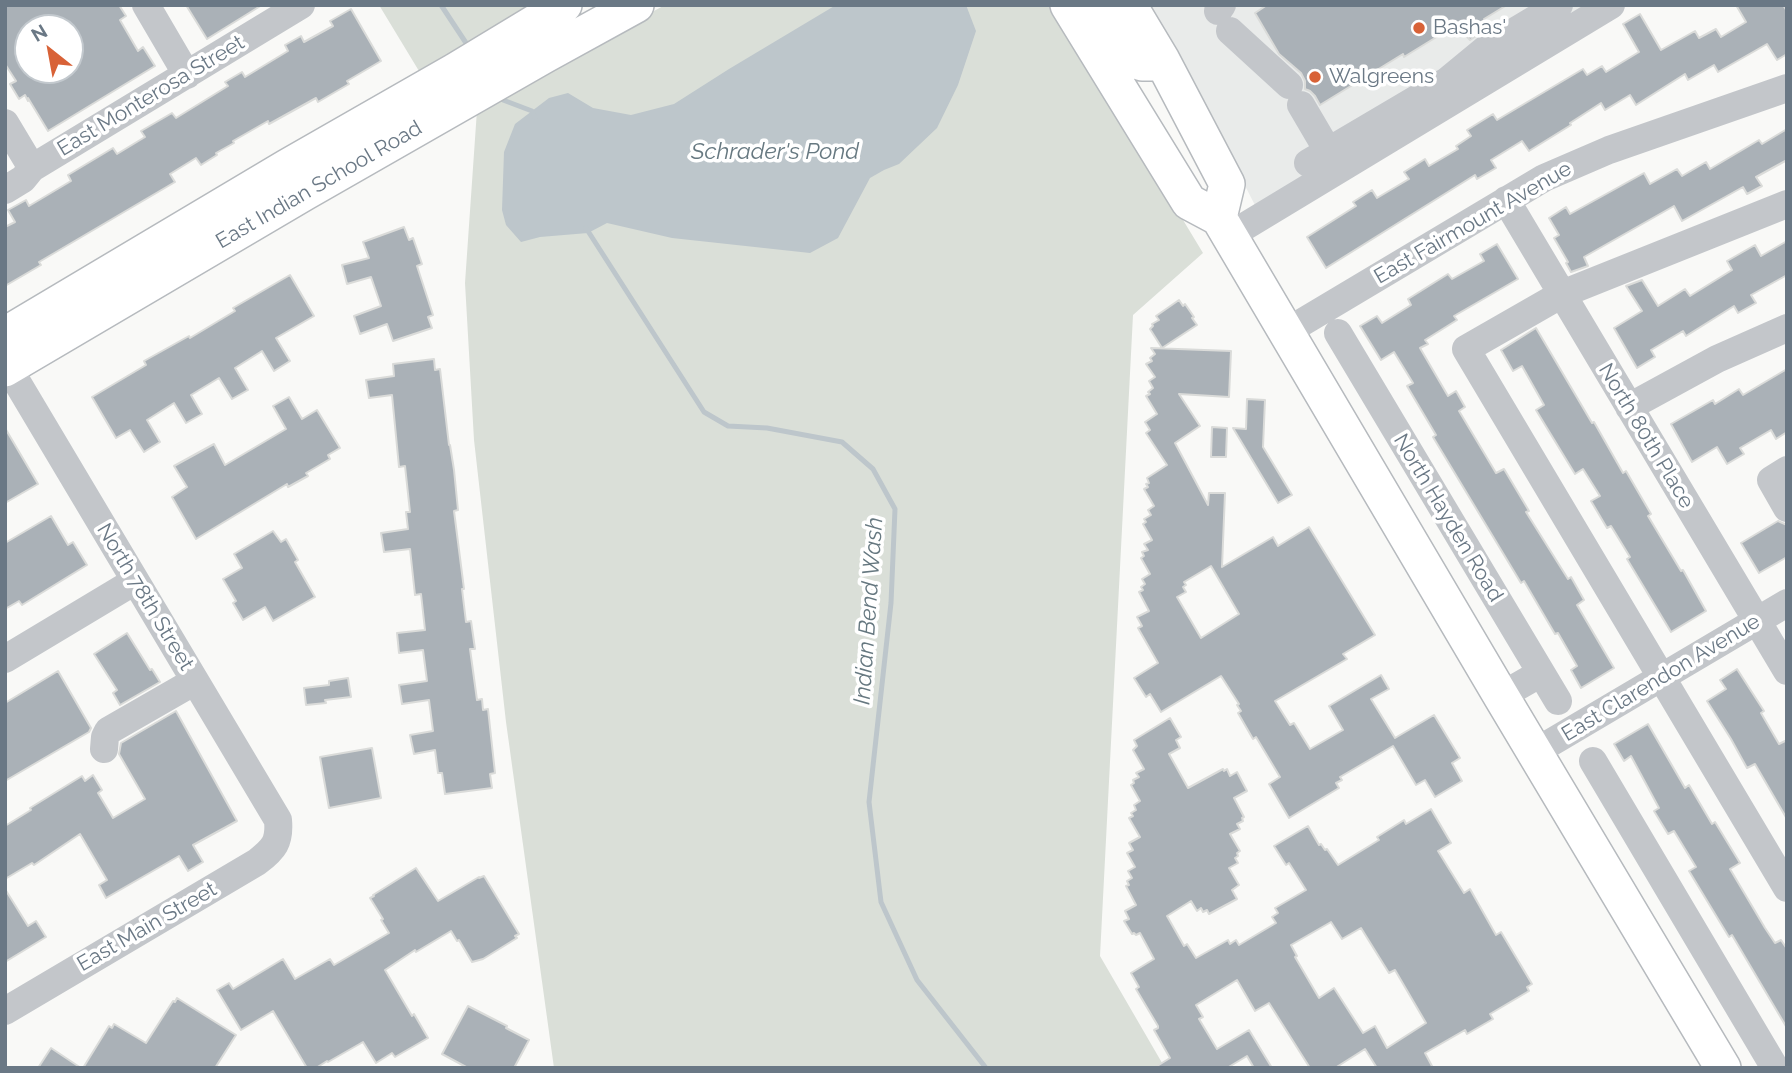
<!DOCTYPE html>
<html>
<head>
<meta charset="utf-8">
<style>
  body { margin:0 }
  #map { position:relative; width:1792px; height:1073px; overflow:hidden; background:#f9f9f7; font-family:Raleway,sans-serif }
  canvas { display:block }
  .frame { position:absolute; inset:0; border:7px solid #6a7885; pointer-events:none }
  .north { position:absolute; left:14px; top:14px; width:70px; height:70px; box-sizing:border-box; background:#fff; border:2px solid #c3c9ce; border-radius:50%; rotate:329deg; font-size:19px; font-weight:700; line-height:28px; text-align:center; color:#6a7885 }
  .north::after { content:''; display:block; margin:auto; width:24px; height:32px; background:#d86237; clip-path:polygon(50% 0,100% 100%,50% 72%,0 100%) }
</style>
</head>
<body>
<div id="map">
<canvas width="1792" height="1073"></canvas>
<div class="frame"></div>
<div class="north">N</div>
</div>
<script>
const ctx = document.querySelector('canvas').getContext('2d');
ctx.lineJoin = 'round';
function paint(path, color) { ctx.fillStyle = color; ctx.fill(path, 'evenodd'); }
function trace(path, color, width, dash) { ctx.strokeStyle = color; ctx.lineWidth = width; ctx.lineCap = dash ? 'butt' : 'round'; ctx.setLineDash(dash || []); ctx.stroke(path); }
function write(font, color, halo, rows, align = 'center') {
  ctx.font = font + ' Raleway,sans-serif'; ctx.lineWidth = 7; ctx.setLineDash([]); ctx.textBaseline = 'middle'; ctx.strokeStyle = halo; ctx.fillStyle = color; for (const [text, x, y, turn = 0] of rows) {
    ctx.save(); ctx.translate(x, y); ctx.rotate((+turn || 0) * Math.PI / 180); ctx.textAlign = isNaN(turn) ? turn : align; if (halo) ctx.strokeText(text, 0, 0); ctx.fillText(text, 0, 0); ctx.restore();
  }
}
const built = new Path2D(`
  M1145 5H1603L1266 227 1232 160Z`);
const green = new Path2D(`
  M379 5H540L422 76Z
  M665 5H1053L1203 253 1133 315 1100 956 1165 1068H554L506 722 474 440 465 283 477 110 550 67Z`);
const water = new Path2D(`
  M836 5H966L976 31 958 85 937 128 899 164 884 170 870 178 838 238 810 253 672 238 607 223 588 233 540 237 521 242 506 225 502 210 504 152 515 124 549 98 568 93 593 108 631 115 674 104 729 69Z`);
const stream = new Path2D(`
  M441 5 470 49
  M501 96 503 100 532 111 535 117
  M586 228 704 412 728 426 767 428 842 442 873 469 895 509 891 603 869 802 881 902 917 980 986 1068`);
const building = new Path2D(`
  M5 5H119L126 16 120 20 138 51 143 47 155 66 48 131 28 98V101L25 95 19 99 10 84 16 81 5 64ZM28 28H70V70H28Z
  M186 5H262L207 39Z
  M1267 5H1507L1484 19 1489 27 1470 40 1456 25 1404 57 1403 54 1320 105 1315 96 1310 91 1305 89V81L1301 73 1279 54 1255 13Z
  M1736 5H1783L1787 11V54L1777 60 1767 44 1718 72 1714 65 1688 80 1685 74 1636 105 1630 95 1605 110 1601 103 1570 123 1571 125 1529 151 1522 141 1491 160 1496 168 1477 179 1475 175 1326 268 1307 237 1356 206 1353 202 1372 190 1377 198 1409 179 1404 172 1425 159 1429 166 1458 149 1456 146 1471 136 1467 130 1493 114 1497 120 1583 69 1587 75 1602 66 1606 72 1639 52 1623 24 1640 14 1661 50 1695 31 1699 38 1716 29 1721 37 1746 22Z
  M351 9 381 61 347 81 349 84 318 102 316 98 269 124 268 121 233 141 234 143 216 153 217 155 201 165 196 158 170 174 175 182 39 262 41 265 5 286V227L15 222 8 210 26 200 29 206 71 181 68 175 113 148 117 154 145 137 141 131 172 113 176 118 228 86 225 82 242 72 245 77 288 51 285 45 301 36 304 42 333 26 330 21Z
  M1787 129V160L1756 177 1762 186 1747 194 1743 187 1682 221 1674 206 1584 257 1588 266 1571 272 1566 263 1568 262 1554 238 1559 235 1549 218 1566 207 1570 214 1644 173 1650 184 1677 169 1682 176 1706 162 1710 169 1759 140 1762 144Z
  M404 227 409 240 413 238 422 264 417 266 433 315 428 317 432 328 393 341 387 324 360 334 354 316 381 306 371 277 347 284 342 265 369 258 363 242Z
  M1787 241V275L1751 295 1756 303 1738 313 1734 306 1686 336 1683 331 1651 350 1655 357 1637 368 1614 328 1642 311 1626 286 1642 280 1658 306 1685 289 1690 296 1732 270 1727 261 1755 245 1761 256Z
  M1497 244 1518 279 1454 316 1457 320 1425 340 1428 344 1420 348 1448 396 1456 391 1465 407 1459 411 1496 473 1504 469 1529 511 1526 512 1568 579 1571 577 1584 600 1577 605 1614 668 1581 688 1571 670 1577 666 1558 633 1555 634 1524 581 1521 583 1433 437 1436 435 1407 386 1413 383 1394 352 1381 360 1360 326 1377 316 1382 323 1411 305 1408 299 1448 274 1452 279 1484 261 1480 254Z
  M290 275 314 316 276 338 290 361 274 371 262 351 235 368 248 390 232 399 219 378 191 395 202 414 186 423 174 403 147 420 160 442 144 452 130 430 116 438 92 397 146 365 144 361 189 336 190 338 235 311 233 308Z
  M1179 300 1183 306 1185 304 1194 317 1192 318 1197 325 1162 348 1150 329 1153 326 1152 324 1159 320 1156 316Z
  M1536 328 1592 423 1594 422 1623 473 1626 471 1651 514 1648 516 1681 571 1683 570 1706 611 1671 632 1627 559 1630 557 1611 526 1607 528 1591 501 1600 496 1583 469 1575 474 1536 410 1544 405 1522 366 1513 371 1501 350Z
  M1151 348 1231 351 1229 397 1179 394 1200 426 1175 443 1208 505 1209 493H1225L1222 567 1273 537 1278 546 1309 527 1375 635 1343 654 1347 659 1275 701 1290 725 1294 723 1310 749 1343 730 1329 706 1381 675 1389 689 1371 699 1395 738 1434 715 1460 758 1452 763 1462 781 1435 797 1425 780 1416 785 1393 746 1340 777 1342 780 1336 783 1339 788 1289 818 1269 784 1280 777 1256 737 1253 739 1238 713 1241 711 1237 705 1239 704 1221 676 1161 712 1150 694 1146 697 1134 678 1158 663 1138 628 1142 626 1137 617 1149 611 1139 592 1143 590 1141 587 1145 584 1142 579 1150 574 1141 558 1144 556 1142 552 1148 550 1144 544 1152 540 1143 524 1146 522 1144 519 1151 515 1148 510 1154 506 1144 489 1148 487 1146 484 1149 483 1147 478 1167 465 1146 433 1150 430 1145 422 1157 414 1146 396 1150 394 1148 392 1153 388 1149 381 1155 377 1146 364 1152 361 1150 358 1155 354ZM1211 566 1239 614 1201 638 1177 597 1186 592 1183 587 1186 585 1184 582Z
  M434 359 435 370 440 369 449 445H450L454 470 458 510 454 511 464 589H462L466 622 471 621 475 649H470L477 700 482 699 483 710 488 709 495 773 490 774 492 788 445 794 442 773H438L435 750 414 754 410 735 433 731 429 700 402 704 399 685 427 681 423 650 399 653 397 633 425 630 421 594 415 595 410 549 384 552 381 533 408 529 406 512H410L405 466 399 467 392 395 369 398 366 380 394 376 393 364Z
  M1787 369V432L1776 439 1771 430 1740 448 1744 454 1727 464 1717 447 1692 462 1671 424 1713 400 1715 404 1739 389 1743 395Z
  M289 397 302 419 317 410 340 448 328 455 330 459 306 473 308 476 288 487 287 484 196 539 172 497 187 487 174 466 214 444 225 465 286 429 273 406Z
  M1247 399 1265 400 1263 447 1292 495 1278 503 1233 428 1246 429Z
  M1212 427 1227 428 1226 457H1211Z
  M5 428 38 484 5 503Z
  M51 516 68 545 73 542 87 565 22 605 19 601 5 609V543Z
  M1778 521 1787 525V557L1759 573 1741 543Z
  M273 531 281 542 286 539 298 560 295 562 315 597 273 621 265 607 243 620 233 603 236 601 223 579 242 568 234 554Z
  M127 633 150 670 152 669 160 682 120 705 113 693 117 690 94 654Z
  M1737 669 1764 711 1761 713 1779 744 1787 740V819L1755 764 1747 768 1731 739 1707 701 1726 689 1720 680Z
  M58 671 91 728 89 732 5 781V703Z
  M348 678 351 697 325 700 326 703 306 705 304 688 329 685V681Z
  M176 711 237 821 193 845 203 862 188 871 179 856 106 898 99 885 107 880 80 834 34 865 32 863 5 879V826L31 810 30 808 82 776 85 781 93 775 102 790 98 793 113 818 145 799 119 754 121 743Z
  M1170 718 1181 737 1176 740 1180 748 1169 754 1188 788 1223 769 1224 771 1227 769 1230 776 1237 772 1247 791 1234 798 1244 817 1242 818 1243 821 1237 824 1240 829 1230 834 1240 851 1237 853 1238 856 1235 858 1238 863 1229 868 1239 885 1232 890 1237 899 1209 914 1207 910 1203 912 1201 908 1197 911 1191 901 1167 916 1184 946 1187 944 1196 958 1228 940 1230 944 1236 940 1239 945 1276 923 1272 917 1278 913 1275 908 1306 890 1289 863 1286 865 1274 846 1308 826 1319 845 1321 844 1325 850 1327 849 1338 865 1379 840 1377 837 1404 820 1406 824 1431 809 1451 843 1438 851 1464 893 1470 889 1496 935 1501 932 1532 984 1527 987 1529 991 1490 1014 1493 1019 1467 1034 1465 1030 1425 1053 1433 1068H1377L1365 1049 1335 1068H1310L1269 1003 1255 1011 1237 980 1196 1005 1203 1017 1199 1019 1217 1049 1249 1030 1272 1068H1254L1247 1056 1227 1068H1154L1170 1058 1154 1030 1158 1028V1026L1136 989 1139 987 1131 973 1154 959 1140 933 1136 935 1134 933 1132 934 1124 921 1129 919 1125 911 1136 905 1126 886 1129 885 1127 881 1132 878 1128 871 1135 867 1127 853 1133 850 1129 843 1140 837 1129 818 1133 816 1131 813 1136 810 1134 805 1140 801 1131 785 1134 783 1133 780 1139 777 1136 773 1144 769 1133 750 1137 746 1134 740ZM1331 922 1342 939 1361 928 1389 973 1395 970 1426 1023 1387 1048 1375 1026 1363 1033 1334 988 1319 998 1295 957 1297 956 1291 945Z
  M1648 724 1685 788 1689 785 1712 824 1715 822 1740 863 1730 869 1765 928 1775 943 1781 940 1787 949V1028L1732 935 1729 937 1689 871 1696 867 1674 831 1668 834 1654 811 1659 808 1631 756 1624 761 1614 744Z
  M372 748 381 798 329 808 320 757Z
  M416 868 438 901 479 877V878L484 876 519 934 515 936 517 938 483 959 472 962 459 940 457 941 451 931 416 952 415 950 385 970 412 1016 414 1014 428 1038 395 1057 392 1053 376 1063 363 1042 328 1062 327 1061 316 1068H307L273 1011 241 1030 217 990 229 983 233 989 283 959 295 979 330 959 334 965 389 933 381 920 383 919 370 898 374 896 373 895Z
  M5 889 28 926 36 921 46 937 5 962Z
  M177 998 236 1035 215 1068H83L109 1026 112 1028 114 1024 146 1043 173 1001 175 1002Z
  M468 1006 507 1026 506 1028 529 1040 514 1068H468L442 1054Z
  M51 1048 81 1068H38Z`);
const minor = new Path2D(`
  M146 5 187 75
  M1218 11 1222 5
  M1230 31 1289 85
  M1301 105 1328 151
  M5 123 32 168
  M1308 163 1447 81 1487 48 1559 5
  M5 190 23 179 32 168 301 5
  M1506 200 1787 671
  M1787 204 1562 294 1466 349 1787 888
  M1229 236 1611 5
  M1286 332 1544 178 1609 150 1787 88
  M1338 333 1558 701
  M5 362 278 820C280 842 274 849 257 862L5 1011
  M1629 407 1717 359 1787 328
  M1787 470 1771 480 1787 508
  M5 659 135 581
  M1501 696 1541 673
  M104 749 105 737 108 731 195 681
  M1535 752 1787 603
  M1593 761 1775 1068`);
const major = new Path2D(`
  M1068 5 1189 202 1219 218 1501 696 1723 1068
  M1129 5 1162 60 1227 184 1219 218
  M1091 10 1098 17 1133 60 1142 63H1151L1162 60
  M5 335 287 167 455 71 564 5
  M5 369 304 193 545 55 636 5`);
const markers = [
  [1419,28,7,"#d86237"],
  [1315,77,7,"#d86237"]
];
const poiNames = [
  ["Bashas'",1433,28],
  ["Walgreens",1329,77]
];
const streetNames = [
  ["East Monterosa Street",151,96,-31],
  ["East Indian School Road",319,185,-30],
  ["East Fairmount Avenue",1473,223,-30],
  ["North 80th Place",1646,436,59],
  ["North Hayden Road",1448,518,59],
  ["North 78th Street",145,597,59],
  ["East Clarendon Avenue",1661,678,-31],
  ["East Main Street",147,927,-30]
];
const waterNames = [
  ["Schrader's Pond",775,152],
  ["Indian Bend Wash",869,611,-86]
];
paint(built, '#e9ebea');
paint(green, '#dadfd8');
paint(water, '#bdc6cb');
trace(stream, '#bdc6cb', 5);
paint(building, '#aab1b7');
trace(building, '#dadbd9', 2);
trace(major, '#b6babe', 38);
trace(minor, '#c3c6ca', 28);
trace(major, '#fff', 35);
for (const [x, y, r, color] of markers) { const dot = new Path2D(); dot.arc(x, y, r, 0, 2 * Math.PI); ctx.fillStyle = color; ctx.fill(dot); trace(dot, '#fff', 2.5); }
write('21px', '#6a7885', '#fff', poiNames, 'left');
write('21px', '#6a7885', '#fff', streetNames);
write('italic 23px', '#667880', '#fff', waterNames);
</script>
</body>
</html>
